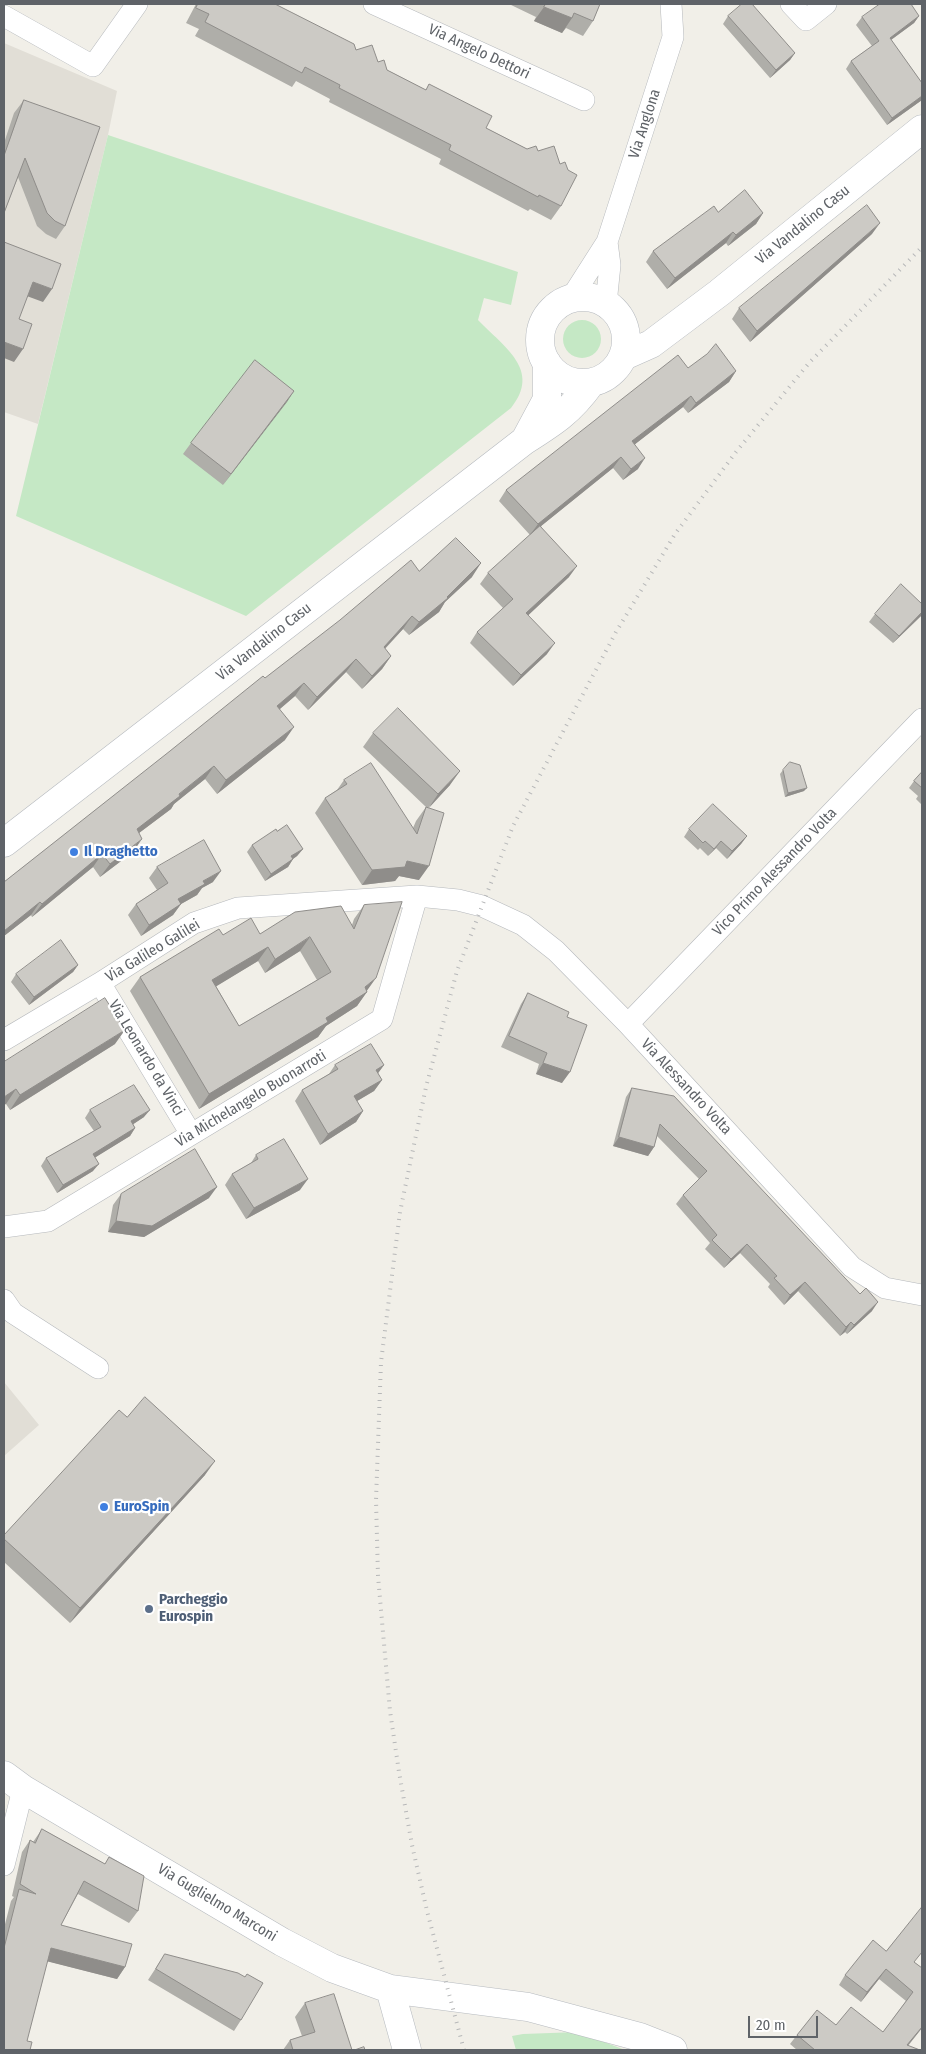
<!DOCTYPE html>
<html>
<head>
<meta charset="utf-8">
<style>
  body { margin:0 }
  #map { position:relative; width:926px; height:2054px; overflow:hidden; background:#f1efe8; font-family:"Fira Sans Condensed",sans-serif }
  canvas { display:block }
  .frame { position:absolute; inset:0; border:5px solid #5f6368; pointer-events:none }
  .scale { position:absolute; left:748px; top:2016px; width:70px; height:22px; box-sizing:border-box; border:2px solid #5f6368; border-top:0; padding-left:6px; font-size:15px; line-height:18px; white-space:nowrap; color:#5f6368; -webkit-text-stroke:4px #fff; paint-order:stroke }
</style>
</head>
<body>
<div id="map">
<canvas width="926" height="2054"></canvas>
<div class="frame"></div>
<div class="scale">20 m</div>
</div>
<script>
const ctx = document.querySelector('canvas').getContext('2d');
ctx.lineJoin = 'round';
function paint(path, color) { ctx.fillStyle = color; ctx.fill(path, 'evenodd'); }
function trace(path, color, width, dash) { ctx.strokeStyle = color; ctx.lineWidth = width; ctx.lineCap = dash ? 'butt' : 'round'; ctx.setLineDash(dash || []); ctx.stroke(path); }
function write(font, color, halo, rows, align = 'center') {
  ctx.font = font + ' "Fira Sans Condensed",sans-serif'; ctx.lineWidth = 4.5; ctx.setLineDash([]); ctx.textBaseline = 'middle'; ctx.strokeStyle = halo; ctx.fillStyle = color; for (const [text, x, y, turn = 0] of rows) {
    ctx.save(); ctx.translate(x, y); ctx.rotate((+turn || 0) * Math.PI / 180); ctx.textAlign = isNaN(turn) ? turn : align; if (halo) ctx.strokeText(text, 0, 0); ctx.fillText(text, 0, 0); ctx.restore();
  }
}
const education = new Path2D(`
  M4 43 117 91 108 135 38 424 4 412Z
  M4 1382 39 1425 4 1456Z`);
const green = new Path2D(`
  M108 135 518 272 511 305 484 298 478 320C504 347 542 370 511 408L246 616 16 516Z
  M563 339a19 19 0 1 1 38 0a19 19 0 1 1-38 0Z
  M578 2032 625 2050H516L512 2036 523 2034Z`);
const street = new Path2D(`
  M374 4 584 100
  M791 4 806 20 826 4
  M4 16 93 66 137 4
  M570 300 607 242 673 37 671 4
  M606 304 610 265 607 242
  M100 983 191 1134
  M628 1024 922 719
  M4 1040 100 983 194 923 238 908 417 896 458 900 482 906 523 925 556 951 628 1024 852 1267 885 1288 922 1295
  M4 1227 48 1221 382 1019 417 896
  M4 1300 13 1313 98 1368
  M4 1865 23 1789`);
const secondary = new Path2D(`
  M540 340a43 43 0 1 1 86 0a43 43 0 1 1-86 0Z
  M624 356 651 344 719 293 922 129
  M525 440 547 399V363
  M4 843 524 441C554 422 570 412 591 383
  M4 1775 23 1789 282 1942 332 1968 390 1989 528 2007 640 2037 673 2050
  M390 1989 407 2050`);
const rail = new Path2D(`
  M464 2050 427 1911 412 1845 399 1772 390 1711 378 1576 376 1500 381 1362 400 1212 426 1087 457 971 513 826 616 632 675 534 736 452 809 363 922 247`);
const wall = new Path2D(`
  M196 4H275L378 62 387 70 426 90 429 84 486 128 527 149 538 151 561 206 551 220 530 209 528 211 439 164 441 159 329 102 330 99 296 81 292 87 195 36 199 29 186 23Z
  M509 4H600L593 21 583 36 566 28 562 33 534 21 536 17Z
  M728 16 795 53 790 60 770 78 723 24Z
  M919 16 914 23 891 40 922 83V100L887 125 846 69 851 61 872 46 856 25 862 17Z
  M24 100 65 226 56 239 46 234 37 226 18 177 4 213V143L14 113Z
  M718 212 763 213 756 224 728 246 726 243 667 289 646 262 653 251Z
  M872 234 750 342 732 319 739 308Z
  M688 368 736 371 729 382 688 413 683 407 635 444 638 469 623 480 613 468 541 526 569 577 528 615 547 654 513 686 470 643 477 632 503 608 480 584 488 573 530 535 499 501 506 490Z
  M294 391 223 485 183 454 191 443Z
  M419 571 472 577 445 602 439 612 409 635 403 629 385 649 391 656 382 669 362 689 346 672 308 710 295 696 280 709 285 740 217 794 205 779 174 804 171 809 139 833 133 852 100 877 93 867 32 917 31 915 4 936V882L265 678Z
  M922 604V614L921 616 893 643 869 622 875 614Z
  M373 733 450 785 428 808 419 880 399 876 395 881 362 885 315 813 325 798 337 790 344 780 413 828 416 821 426 807 363 747Z
  M783 770 804 791 785 797 780 774Z
  M922 772V805L916 799 918 796 909 788 914 781Z
  M689 829 747 836 741 844 727 859 716 848 708 856 700 848 698 850 684 837Z
  M277 831 303 849 297 856 293 859 288 867 265 881 247 852 252 845Z
  M157 867 213 882 202 888 197 895 181 904 173 915 141 936 128 915 136 904 157 890 149 878Z
  M364 905 367 991 357 1006 326 1026 318 1037 199 1109 130 991 140 977 223 935 260 934 352 925 354 919ZM300 951 317 980 239 1026 216 986 258 961 265 973Z
  M78 965 73 972 29 1005 11 982 16 974Z
  M528 993 567 1017 562 1083 536 1074 539 1064 501 1047 521 1004Z
  M115 1044 10 1110 6 1104 4 1062Z
  M335 1065H384L378 1073 382 1080 374 1091 357 1101 363 1111 356 1122 320 1145 295 1101 302 1090 329 1074Z
  M632 1088 872 1311 847 1334 845 1332 840 1336 798 1291 784 1305 768 1287 770 1284 740 1253 724 1268 705 1249 710 1243 676 1204 683 1195 699 1179 657 1136 654 1147 648 1156 613 1146 626 1097Z
  M90 1110 144 1117 133 1124 135 1128 130 1136 95 1157 93 1171 57 1193 41 1166 46 1158 94 1131 85 1118Z
  M256 1155 300 1190 246 1219 225 1185 232 1174 251 1163Z
  M121 1194 209 1198 144 1237 108 1232 113 1205Z
  M127 1417 205 1475 70 1623 4 1562V1535Z
  M42 1829 105 1864 109 1857 138 1911 129 1923 78 1894 61 1925 125 1967 117 1979 47 1961 4 2050V1928L11 1901 14 1897 12 1896 22 1852 30 1840 33 1842Z
  M886 1951 914 1962 922 1968V2028L908 2046 920 2050H797L790 2044 797 2035 836 2025 883 2032 906 2001 879 1979 861 2002 839 1985 845 1975Z
  M165 1954 241 2020 234 2031 148 1980Z
  M305 2003 352 2050H283L290 2040 302 2036 295 2017Z`);
const shadedWall = new Path2D(`
  M544 7 572 18 562 33 534 21Z
  M919 16 914 23 884 45 890 38Z
  M795 53 790 60 770 78 776 70Z
  M922 96V100L887 125 892 118Z
  M763 213 756 224 728 246 736 235Z
  M880 223 872 234 750 342 757 331Z
  M733 232 726 243 667 289 675 278Z
  M33 282 52 289 43 302 24 295Z
  M4 342 23 349 14 362 4 358Z
  M736 371 729 382 688 413 696 403Z
  M294 391 287 402 223 485 231 474Z
  M691 396 683 407 625 452 632 441Z
  M621 457 613 468 530 535 538 524Z
  M645 458 638 469 623 480 631 469Z
  M481 563 472 577 445 602 439 612 409 635 419 622 447 597Z
  M577 566 569 577 519 624 526 613Z
  M922 612 921 616 893 643 899 636Z
  M412 616 403 629 374 660 384 647Z
  M555 643 547 654 513 686 521 675Z
  M391 656 382 669 362 689 372 676Z
  M356 659 346 672 308 710 317 697Z
  M304 683 295 696 268 719 277 706Z
  M294 727 285 740 217 794 226 780Z
  M214 766 205 779 174 804 171 809 127 842 137 829Z
  M460 771 450 785 428 809 438 794Z
  M807 788 804 791 785 797 788 793Z
  M747 836 741 844 727 859 732 851Z
  M142 839 133 852 100 877 110 864Z
  M721 841 716 848 708 856 714 849Z
  M303 849 297 856 286 864 291 856Z
  M102 854 93 867 32 917 42 904Z
  M293 859 288 867 265 881 271 874Z
  M407 861 429 866 419 880 399 876 395 881 362 885 372 870Z
  M221 871 213 882 202 888 197 895 181 904 173 915 141 936 149 925 178 899 203 881Z
  M40 902 31 915 4 936V931Z
  M310 937 300 951 265 973 275 959Z
  M268 947 258 961 202 995 212 980Z
  M78 965 73 972 29 1005 34 997Z
  M376 978 366 992H367L357 1006 326 1026 318 1037 199 1109 209 1094 326 1018Z
  M125 1030 115 1044 10 1110 20 1095Z
  M543 1063 570 1072 562 1083 536 1074Z
  M384 1065 376 1076V1070Z
  M382 1080 374 1091 347 1107 354 1096Z
  M16 1089 6 1104 4 1105V1097Z
  M150 1110 144 1117 126 1129 131 1121Z
  M363 1111 356 1122 320 1145 328 1134Z
  M135 1128 130 1136 88 1162 93 1154Z
  M619 1137 654 1147 648 1156 613 1146Z
  M99 1164 93 1171 57 1193 63 1185Z
  M308 1179 300 1190 246 1219 254 1208Z
  M217 1187 209 1198 144 1237 108 1232 116 1221Z
  M747 1244 740 1253 724 1268 731 1259Z
  M805 1282 798 1291 784 1305 790 1295Z
  M878 1302 872 1311 847 1334 854 1325Z
  M851 1322 845 1332 840 1336 846 1327Z
  M215 1461 205 1475 70 1623 80 1608Z
  M51 1948 125 1967 117 1979 42 1960Z
  M886 1969 879 1979 861 2002 867 1992Z
  M922 2027V2028L904 2050 907 2045Z`);
const building = new Path2D(`
  M198 4H275L354 44 356 50 372 45 378 62 384 60 387 70 426 90 429 84 492 116 486 128 527 149 536 146 538 151 554 146 560 164 565 162 568 170 577 175 561 206 539 195 538 197 449 150 451 145 339 88 340 85 305 67 302 73 205 22 209 14 196 8Z
  M546 4H600L593 21 574 13 572 18 544 7Z
  M742 4H752L795 53 776 70 728 16Z
  M880 4H911L919 16 890 38 922 83V96L892 118 851 61 879 41 862 17Z
  M24 100 100 127 65 226 55 221 47 213 25 158 4 213V156Z
  M745 190 763 213 736 235 733 232 675 278 653 251 714 206 718 212Z
  M867 205 880 223 757 331 739 308Z
  M4 242 61 264 52 289 33 282 19 319 32 324 23 349 4 342Z
  M716 344 736 371 696 403 691 396 632 441 645 458 631 469 621 457 538 524 506 490 678 355 688 368 707 354Z
  M255 360 294 391 231 474 191 443Z
  M540 526 577 566 526 613 555 643 521 675 477 632 513 599 488 573Z
  M456 538 481 563 447 597 448 598 419 622 412 616 384 647 391 656 372 676 356 659 317 697 304 683 277 706 294 727 226 780 214 766 179 794 180 796 137 829 142 839 110 864 102 854 42 904 40 902 4 931V882L170 751 263 676 265 678 340 620 411 560 419 571Z
  M901 584 922 604V612L899 636 875 614Z
  M398 708 460 771 438 794 373 733Z
  M790 762 800 765 807 788 788 793 783 770Z
  M371 763 417 834 426 807 444 813 429 866 407 861 405 867 372 870 325 798 347 784 344 780Z
  M922 772V788L914 781Z
  M713 804 747 836 732 851 721 841 714 849 705 841 703 843 689 829Z
  M287 825 303 849 291 856 293 859 271 874 252 845 276 829 277 831Z
  M204 840 221 871 203 881 205 884 178 899 181 904 149 925 136 904 168 883 157 867Z
  M402 902 376 978 365 987 367 992 326 1018 328 1022 209 1094 140 977 219 929 223 935 251 918 260 934 295 912 341 906 354 929 364 905ZM310 937 331 972 239 1026 212 980 268 947 275 959Z
  M61 940 78 965 34 997 16 974Z
  M528 993 569 1012 567 1017 587 1025 570 1072 543 1063 547 1053 509 1036Z
  M105 998 125 1030 20 1095 16 1089 4 1097V1062Z
  M371 1044 384 1065 376 1070 382 1080 354 1096 363 1111 328 1134 302 1090 338 1069 335 1065Z
  M134 1085 150 1110 131 1121 135 1128 93 1154 99 1164 63 1185 46 1158 101 1127 90 1110Z
  M632 1088 674 1096 860 1294 866 1288 878 1302 854 1325 851 1322 846 1327 805 1282 790 1295 774 1278 777 1276 747 1244 731 1259 712 1240 717 1235 683 1195 707 1171 660 1124 654 1147 619 1137Z
  M284 1139 308 1179 254 1208 232 1174 258 1159 256 1155Z
  M195 1149 217 1187 152 1226 116 1221 121 1194Z
  M145 1397 215 1461 80 1608 4 1539V1535L119 1410 127 1417Z
  M42 1829 105 1864 109 1857 144 1876 138 1911 84 1881 61 1925 132 1944 125 1967 51 1948 27 2041 32 2042 30 2050H4V1948L19 1889 36 1894 20 1884 30 1840 35 1843Z
  M922 1907V1952L914 1962 922 1968V2027L907 2045 920 2050H815L797 2035 817 2010 836 2025 851 2007 883 2032 913 1992 886 1969 867 1992 845 1975 873 1940 886 1951Z
  M165 1954 238 1973 245 1977 247 1974 263 1983 241 2020 156 1969Z
  M334 1994 352 2050H293L290 2040 315 2032 305 2003Z
  M364 2047 365 2050H355Z`);
const markers = [
  [74,852,5,"#3f7fe0"],
  [104,1507,5,"#3f7fe0"],
  [149,1609,5,"#5c6f8a"]
];
const streetNames = [
  ["Via Angelo Dettori",479,52,25],
  ["Via Anglona",645,124,-72],
  ["Via Vandalino Casu",803,225,-39],
  ["Via Vandalino Casu",264,642,-38],
  ["Vico Primo Alessandro Volta",775,872,-46],
  ["Via Galileo Galilei",153,951,-31],
  ["Via Leonardo da Vinci",146,1058,59],
  ["Via Alessandro Volta",686,1087,47],
  ["Via Michelangelo Buonarroti",251,1099,-31],
  ["Via Guglielmo Marconi",217,1903,31]
];
const shopNames = [
  ["Il Draghetto",84,852],
  ["EuroSpin",114,1507]
];
const serviceNames = [
  ["Parcheggio",159,1600],
  ["Eurospin",159,1617]
];
paint(education, '#e1ded6');
paint(green, '#c5e8c5');
trace(street, '#b5b8bc', 22);
trace(secondary, '#b6babf', 29);
trace(street, '#fff', 21);
trace(secondary, '#fff', 28);
trace(rail, '#b6b7b8', 4, [1, 6]);
paint(wall, '#afaea9');
paint(shadedWall, '#8f8d8a');
paint(building, '#cccac5');
trace(building, '#8f8d8a', 1);
for (const [x, y, r, color] of markers) { const dot = new Path2D(); dot.arc(x, y, r, 0, 2 * Math.PI); ctx.fillStyle = color; ctx.fill(dot); trace(dot, '#fff', 2); }
write('15px', '#5f6368', '#fff', streetNames);
write('bold 15px', '#366cbe', '#fff', shopNames, 'left');
write('bold 15px', '#4e5e75', '#fff', serviceNames, 'left');
</script>
</body>
</html>
